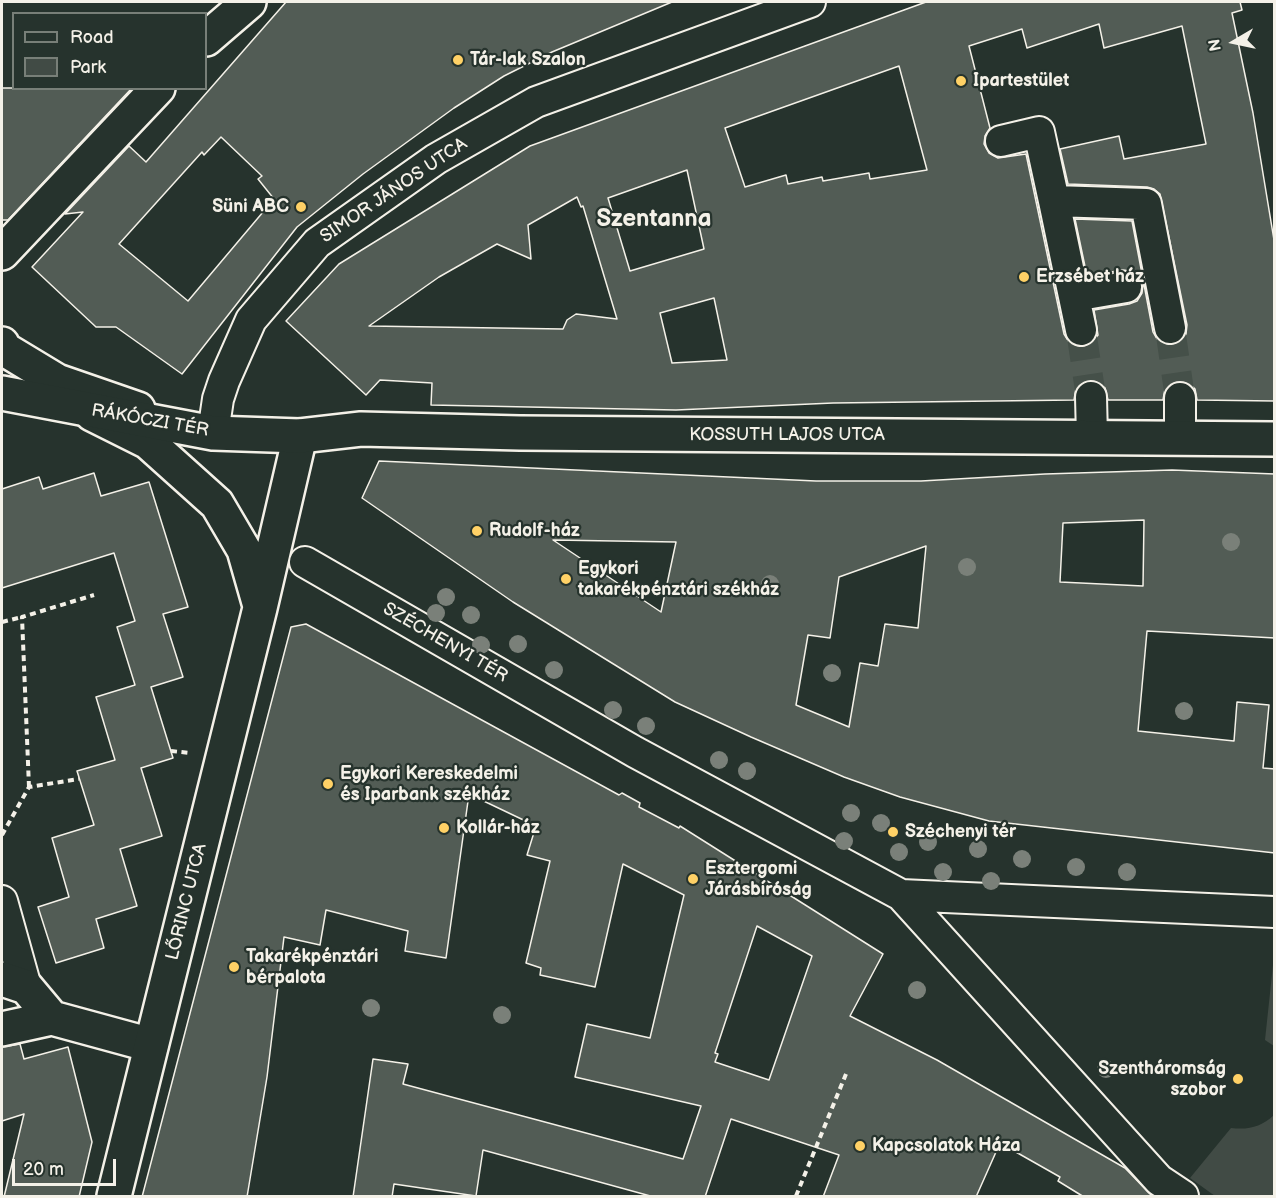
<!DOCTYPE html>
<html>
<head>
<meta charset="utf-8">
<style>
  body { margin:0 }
  #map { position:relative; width:1276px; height:1198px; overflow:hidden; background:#26332d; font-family:"Balsamiq Sans",sans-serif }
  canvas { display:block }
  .frame { position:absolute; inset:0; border:3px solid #f4f1e8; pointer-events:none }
  .legend { position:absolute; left:12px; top:12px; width:195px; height:78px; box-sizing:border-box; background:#26332d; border:2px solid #787f78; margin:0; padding:8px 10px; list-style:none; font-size:18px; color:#f4f1e8 }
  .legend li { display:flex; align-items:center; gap:12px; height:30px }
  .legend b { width:30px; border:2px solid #787f78 }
  .north { position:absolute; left:1204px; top:12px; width:60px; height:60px; -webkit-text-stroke:4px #26332d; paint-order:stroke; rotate:261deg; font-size:16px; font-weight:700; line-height:24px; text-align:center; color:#f4f1e8 }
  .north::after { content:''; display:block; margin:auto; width:21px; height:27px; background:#f4f1e8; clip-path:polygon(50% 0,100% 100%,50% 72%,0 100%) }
  .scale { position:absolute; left:12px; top:1159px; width:104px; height:27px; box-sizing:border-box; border:3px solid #f4f1e8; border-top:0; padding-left:8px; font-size:18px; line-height:21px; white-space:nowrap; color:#f4f1e8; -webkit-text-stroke:4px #26332d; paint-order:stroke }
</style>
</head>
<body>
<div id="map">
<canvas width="1276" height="1198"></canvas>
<div class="frame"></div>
<ul class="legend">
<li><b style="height:8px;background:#26332d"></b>Road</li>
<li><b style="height:16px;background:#414b45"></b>Park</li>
</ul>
<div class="north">N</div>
<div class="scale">20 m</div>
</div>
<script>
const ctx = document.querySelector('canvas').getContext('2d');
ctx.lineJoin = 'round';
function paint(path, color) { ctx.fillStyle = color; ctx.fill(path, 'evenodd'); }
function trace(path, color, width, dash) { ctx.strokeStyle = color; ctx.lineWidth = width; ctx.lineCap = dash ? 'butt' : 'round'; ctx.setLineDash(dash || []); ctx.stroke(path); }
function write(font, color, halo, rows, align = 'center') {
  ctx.font = font + ' "Balsamiq Sans",sans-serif'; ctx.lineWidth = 4.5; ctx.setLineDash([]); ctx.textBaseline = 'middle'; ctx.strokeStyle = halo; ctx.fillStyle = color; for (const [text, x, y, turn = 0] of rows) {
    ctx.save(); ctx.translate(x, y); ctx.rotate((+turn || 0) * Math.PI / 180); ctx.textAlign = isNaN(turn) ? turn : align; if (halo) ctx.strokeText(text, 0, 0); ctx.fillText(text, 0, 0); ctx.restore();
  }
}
const green = new Path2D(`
  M1273 965H1274V1046L1265 1040Z
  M1274 1115V1196H1215L1190 1178 1231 1128C1249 1130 1261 1127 1274 1115Z`);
const building = new Path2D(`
  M286 2H672L552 52 504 76 454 108 363 174 297 227 182 374 116 327H96L32 267 83 212 65 214 129 146 146 162ZM221 137 262 176 258 179 274 199 188 301 119 244 202 152 204 155Z
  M926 2H1240L1242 10 1232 13 1253 113 1275 246V401L1197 400 1195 389 1189 383 1181 381 1172 383 1165 389 1163 400H1108L1105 388 1100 382 1091 380 1083 382 1076 388 1074 400 833 403 676 410 431 405 432 383 380 380 366 395 286 321 339 264 530 146ZM1099 24 1104 48 1182 26 1206 144 1124 159 1119 136 1060 149 1068 184 1147 187 1154 189 1160 194 1187 325 1186 334 1182 341 1174 345 1164 344 1157 339 1153 332 1132 221 1075 219 1087 276 1123 270 1131 271 1139 276 1143 285 1142 293 1137 301 1129 304 1094 310 1098 335 1092 343 1084 347 1075 346 1069 342 1064 334 1026 154 998 158 989 153 984 144 985 136 990 128 969 46 1022 29 1027 48ZM899 66 927 170 870 179 869 173 823 181 822 177 788 184 786 175 745 187 725 128ZM687 170 704 249 630 271 608 198ZM577 197 581 207 583 206 617 319 576 314 567 320 563 329 369 326 439 277 497 244 531 259 528 225ZM714 298 727 360 672 363 660 313Z
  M2 88H132L8 220H2Z
  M379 461 816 481H921L1045 474 1172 470 1275 474V638L1147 631 1138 731 1234 741 1237 702 1269 705 1263 768 1275 769V853L989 821 900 797 844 777 751 737 675 702 513 602 362 498ZM1144 520 1143 586 1060 582 1063 523ZM553 540 676 542 661 612ZM926 546 918 628 885 624 878 666 860 663 849 727 796 705 808 635 830 638 839 577Z
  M94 473 101 496 149 482 188 607 163 614 183 677 151 687 173 758 141 768 162 836 120 849 137 906 96 919 104 948 56 963 38 907 69 897 52 838 94 825 77 771 115 760 96 697 135 685 117 627 135 621 114 553 2 588V489L39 477 43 489Z
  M306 624 619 795 622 793 640 803 639 807 679 828 680 826 883 954 850 1016 937 1060 1125 1168 1153 1197H1084L1058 1181 1060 1177 1000 1143 976 1197H823L839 1155 731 1119 705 1197H654L483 1150 476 1196 394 1184 392 1197H353L373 1059 408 1064 403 1084 683 1159 701 1106 575 1077 587 1024 650 1038 684 895 623 864 595 987 540 975 541 968 526 963 550 861 527 855 536 826 469 794 446 958 405 951 408 931 326 910 320 945 284 937 267 1077 247 1197H142L291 627ZM757 926 812 956 769 1080 715 1062 718 1054 715 1053Z
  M20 1044 24 1059 68 1047 92 1142 79 1197H4L24 1114 2 1121V1047Z`);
const pedestrianTunnel = new Path2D(`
  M1170 328 1180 398
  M1081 330 1091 397`);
const path = new Path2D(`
  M2 622 22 617
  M171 751 190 753
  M29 787 22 617 94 595
  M2 835 29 787 79 779
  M796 1196 846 1074`);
const pedestrian = new Path2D(`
  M1001 141 1039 132 1054 201
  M1074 296 1126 287
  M1081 330 1054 201 1146 204 1170 328
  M1091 397 1092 437
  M1180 398V438
  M213 433 218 399 224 381 251 320 317 243 436 159 536 102 810 2
  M305 562 635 752 901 895 1274 912
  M901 895 1159 1180 1183 1196
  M2 901 26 987`);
const minor = new Path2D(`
  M206 39 249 2
  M2 253 158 88
  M2 979 26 987 52 1018
  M2 1029 52 1018 151 1045`);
const tertiary = new Path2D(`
  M92 414 148 442 217 504 244 550 260 606
  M114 1196 260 608 300 436`);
const secondary = new Path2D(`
  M2 344 4 349 57 381 138 409`);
const primary = new Path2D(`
  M2 393 213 433 300 436 361 429 520 433 1274 439`);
const trees = [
  [1231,542],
  [967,567],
  [770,584],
  [446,597],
  [436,613],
  [471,615],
  [518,644],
  [481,645],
  [554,670],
  [832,673],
  [613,710],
  [1184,711],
  [646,726],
  [719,760],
  [747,771],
  [851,813],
  [881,823],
  [844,841],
  [928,842],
  [978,849],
  [899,852],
  [1022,859],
  [1076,867],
  [943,872],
  [1127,872],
  [991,881],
  [917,990],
  [371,1008],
  [502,1015],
  [1106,1069]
];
const markers = [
  [458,60,6,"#ffd166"],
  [961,81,6,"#ffd166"],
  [301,207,6,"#ffd166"],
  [1024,277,6,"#ffd166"],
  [477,531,6,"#ffd166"],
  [566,579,6,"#ffd166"],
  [328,784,6,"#ffd166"],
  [444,828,6,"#ffd166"],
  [893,832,6,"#ffd166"],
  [693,879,6,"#ffd166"],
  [234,967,6,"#ffd166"],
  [1238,1079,6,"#ffd166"],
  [860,1146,6,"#ffd166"]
];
const poiNames = [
  ["Tár-lak Szalon",470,60],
  ["Ipartestület",973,81],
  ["Süni ABC",289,207,"right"],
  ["Erzsébet ház",1036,277],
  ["Rudolf-ház",489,531],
  ["Egykori",578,569],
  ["takarékpénztári székház",578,590],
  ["Egykori Kereskedelmi",340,774],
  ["és Iparbank székház",340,795],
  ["Kollár-ház",456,828],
  ["Széchenyi tér",905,832],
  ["Esztergomi",705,869],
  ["Járásbíróság",705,890],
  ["Takarékpénztári",246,957],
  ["bérpalota",246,978],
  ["Szentháromság",1226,1069,"right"],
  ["szobor",1226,1090,"right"],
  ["Kapcsolatok Háza",872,1146]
];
const streetNames = [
  ["SIMOR JÁNOS UTCA",394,191,-34],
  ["RÁKÓCZI TÉR",150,421,10],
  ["KOSSUTH LAJOS UTCA",787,435],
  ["SZÉCHENYI TÉR",445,643,30],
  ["LŐRINC UTCA",187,902,-76]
];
const districtNames = [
  ["Szentanna",654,220]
];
paint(green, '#414b45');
paint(building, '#525c55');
trace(building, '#f4f1e8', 1.5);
trace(pedestrianTunnel, '#455049', 30, [30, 15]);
trace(pedestrian, '#f4f1e8', 34);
trace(minor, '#f4f1e8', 38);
trace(tertiary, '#f4f1e8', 38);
trace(secondary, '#f4f1e8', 38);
trace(primary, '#f4f1e8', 38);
trace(path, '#f4f1e8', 4, [6, 4.5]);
trace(pedestrian, '#26332d', 30);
trace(minor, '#26332d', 33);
trace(tertiary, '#26332d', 33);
trace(secondary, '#26332d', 33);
trace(primary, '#26332d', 33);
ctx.fillStyle = '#7a8079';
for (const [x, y] of trees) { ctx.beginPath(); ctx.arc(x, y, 9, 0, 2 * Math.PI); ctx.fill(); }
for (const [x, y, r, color] of markers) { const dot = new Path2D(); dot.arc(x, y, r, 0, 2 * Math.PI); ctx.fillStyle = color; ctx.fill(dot); trace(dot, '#26332d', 2); }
write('bold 18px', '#f4f1e8', '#26332d', poiNames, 'left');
write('18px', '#f4f1e8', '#26332d', streetNames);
write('bold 24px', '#f4f1e8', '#26332d', districtNames);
</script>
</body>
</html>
